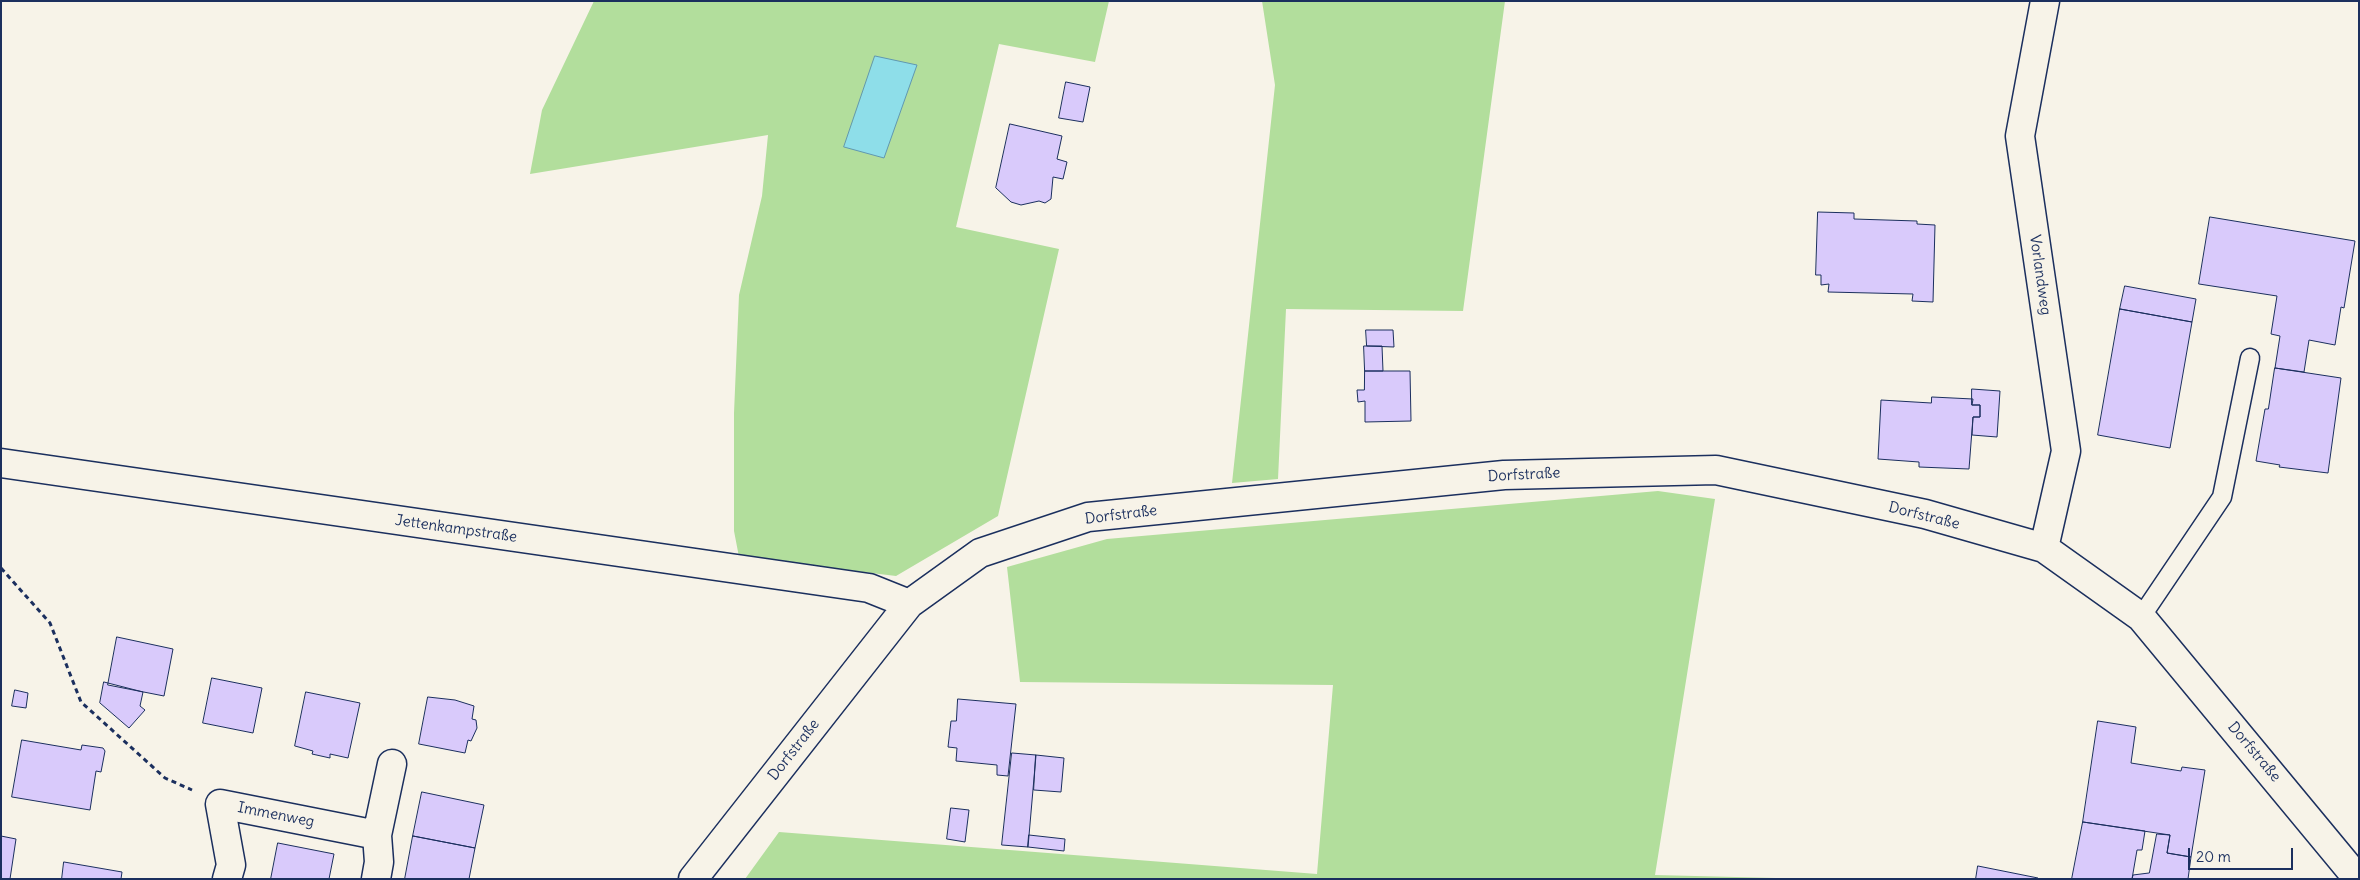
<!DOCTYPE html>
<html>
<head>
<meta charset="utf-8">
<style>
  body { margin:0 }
  #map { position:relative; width:2360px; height:880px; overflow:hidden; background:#f7f3e8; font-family:Delius,sans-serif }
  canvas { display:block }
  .frame { position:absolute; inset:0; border:2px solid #1b2f5e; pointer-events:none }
  .scale { position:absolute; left:2188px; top:848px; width:105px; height:22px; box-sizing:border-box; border:2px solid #1b2f5e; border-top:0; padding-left:6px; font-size:15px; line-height:18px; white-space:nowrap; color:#1b2f5e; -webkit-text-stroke:4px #f7f3e8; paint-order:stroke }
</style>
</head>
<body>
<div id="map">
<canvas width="2360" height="880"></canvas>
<div class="frame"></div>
<div class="scale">20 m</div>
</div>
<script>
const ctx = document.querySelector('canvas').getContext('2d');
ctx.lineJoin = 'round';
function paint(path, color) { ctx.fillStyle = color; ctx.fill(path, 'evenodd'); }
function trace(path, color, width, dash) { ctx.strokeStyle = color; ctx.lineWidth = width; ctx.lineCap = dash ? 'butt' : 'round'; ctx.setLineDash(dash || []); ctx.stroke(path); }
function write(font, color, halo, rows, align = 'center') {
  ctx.font = font + ' Delius,sans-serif'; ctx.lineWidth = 4; ctx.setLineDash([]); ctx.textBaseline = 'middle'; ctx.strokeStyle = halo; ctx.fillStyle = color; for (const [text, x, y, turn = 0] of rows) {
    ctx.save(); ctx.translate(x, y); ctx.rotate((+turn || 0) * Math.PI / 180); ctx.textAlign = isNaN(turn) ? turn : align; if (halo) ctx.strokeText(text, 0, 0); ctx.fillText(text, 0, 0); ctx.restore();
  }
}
const green = new Path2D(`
  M594 1H1109L1095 62 999 44 956 227 1059 249 998 516 896 576 739 557 734 531V413L739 295 762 196 768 135 530 174 542 110Z
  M1262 1H1505L1463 311 1286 309 1278 479 1232 483 1275 85Z
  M1658 491 1715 499 1655 875 1816 879H745L779 832 1317 874 1333 685 1020 682 1007 567 1107 539Z`);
const water = new Path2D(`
  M875 56 917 65 884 158 844 147Z`);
const building = new Path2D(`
  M1066 82 1090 87 1083 122 1059 118Z
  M1010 124 1062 136 1057 159 1067 162 1063 179 1053 177 1051 199 1045 203 1039 201 1021 205 1011 202 996 188Z
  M1818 212 1854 213V219L1917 221V224L1935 225 1933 302 1912 301 1913 294 1828 292 1829 284 1821 285V275H1816Z
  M2210 217 2355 241 2344 308 2341 307 2335 345 2309 340 2304 372 2275 368 2280 336 2271 334 2277 296 2199 284Z
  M2125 286 2196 299 2192 322 2120 309Z
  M2120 309 2192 322 2170 448 2098 435Z
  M1366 330H1393L1394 347 1367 346Z
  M1364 346H1382L1383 371H1365Z
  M2275 368 2341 378 2328 473 2279 467 2280 465 2256 461 2265 409H2268Z
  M1365 371H1410L1411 421 1365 422V401L1358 402 1357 390H1364Z
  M1972 389 2000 391 1997 437 1972 435 1973 417H1980V405H1972Z
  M1932 397 1973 399 1972 405H1980V417H1973L1969 469 1919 467V462L1878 459 1881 400 1931 403Z
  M117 637 173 649 164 696 108 685Z
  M212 678 262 688 253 733 203 723Z
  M104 682 143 692 140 706 145 710 129 728 100 703Z
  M15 690 28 693 26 708 12 706Z
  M306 692 360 703 348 758 330 754V758L312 754 313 751 295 746Z
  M428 697 455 700 474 706 472 719 476 720 477 728 471 741 468 740 465 753 419 744Z
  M958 699 1016 704 1008 776 997 775V765L956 761 957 748 948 747 951 721H956Z
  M2098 721 2136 727 2131 763 2181 771 2182 767 2205 770 2191 857 2167 853 2170 835 2083 822Z
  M22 740 81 750 82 745 103 748 105 751 101 772 96 771 90 810 12 797Z
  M1012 753 1036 755 1028 847 1002 845Z
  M1036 755 1064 758 1061 792 1034 790Z
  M422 792 484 805 475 848 413 836Z
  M951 808 969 810 965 842 947 839Z
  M2083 822 2145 831 2142 850H2137L2132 879H2072Z
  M2157 834 2170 835 2167 853 2191 857 2188 879H2132L2133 875 2149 873Z
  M1029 835 1065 839 1064 851 1028 847Z
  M1 836 16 839 10 879H1Z
  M413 836 475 848 469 879H405Z
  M278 843 334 854 329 879H271Z
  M64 862 122 872 121 879H62Z
  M1978 866 2038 878V879H1976Z`);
const path = new Path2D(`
  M1 568 50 623 81 702 165 778 192 790`);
const lane = new Path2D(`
  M2141 617 2222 497 2250 358`);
const street = new Path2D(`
  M1 463 869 588 909 604
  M2044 548 2066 451 2020 136 2045 1
  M227 879 231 865 220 804 377 835
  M376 879 379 862 377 835 392 764
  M693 879 909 604 980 553 1088 517 1504 475 1716 470 1925 514 2044 548 2141 617 2358 879`);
const streetNames = [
  ["Vorlandweg",2040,275,82],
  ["Dorfstraße",1524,475,-3],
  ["Dorfstraße",1121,515,-7],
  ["Dorfstraße",1924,516,14],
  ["Jettenkampstraße",456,529,8],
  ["Dorfstraße",794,750,-52],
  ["Dorfstraße",2254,752,50],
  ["Immenweg",276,815,11]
];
paint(green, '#b2de9c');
paint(water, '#8edee9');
trace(water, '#6098b1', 1);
paint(building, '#d9cafb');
trace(building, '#1b2f5e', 1);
trace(lane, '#1b2f5e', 21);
trace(street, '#1b2f5e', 31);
trace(path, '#1b2f5e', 3, [5, 4]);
trace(lane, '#f7f3e8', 18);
trace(street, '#f7f3e8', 28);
write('15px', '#1b2f5e', '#f7f3e8', streetNames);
</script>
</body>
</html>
